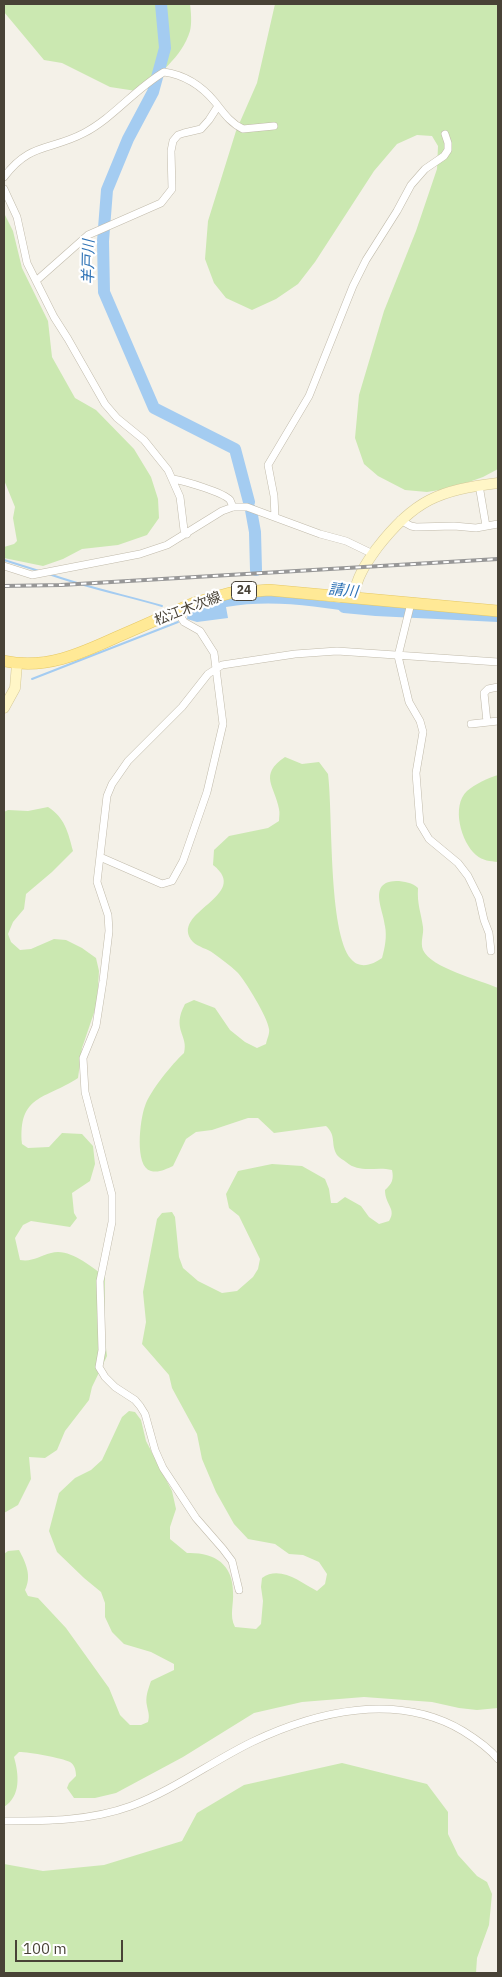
<!DOCTYPE html>
<html>
<head>
<meta charset="utf-8">
<style>
  body { margin:0 }
  #map { position:relative; width:502px; height:1977px; overflow:hidden; background:#f4f1e8; font-family:"IBM Plex Sans",sans-serif }
  canvas { display:block }
  .frame { position:absolute; inset:0; border:5px solid #484236; pointer-events:none }
  .scale { position:absolute; left:15px; top:1940px; width:108px; height:22px; box-sizing:border-box; border:2px solid #484236; border-top:0; padding-left:6px; font-size:15px; line-height:18px; white-space:nowrap; color:#484236; -webkit-text-stroke:4px #fff; paint-order:stroke }
</style>
</head>
<body>
<div id="map">
<canvas width="502" height="1977"></canvas>
<div class="frame"></div>
<div class="scale">100 m</div>
</div>
<script>
const ctx = document.querySelector('canvas').getContext('2d');
ctx.lineJoin = 'round';
function paint(path, color) { ctx.fillStyle = color; ctx.fill(path, 'evenodd'); }
function trace(path, color, width, dash) { ctx.strokeStyle = color; ctx.lineWidth = width; ctx.lineCap = dash ? 'butt' : 'round'; ctx.setLineDash(dash || []); ctx.stroke(path); }
function write(font, color, halo, rows, align = 'center') {
  ctx.font = font + ' "IBM Plex Sans","Noto Sans JP",sans-serif'; ctx.lineWidth = 4.5; ctx.setLineDash([]); ctx.textBaseline = 'middle'; ctx.strokeStyle = halo; ctx.fillStyle = color; for (const [text, x, y, turn = 0] of rows) {
    ctx.save(); ctx.translate(x, y); ctx.rotate((+turn || 0) * Math.PI / 180); ctx.textAlign = isNaN(turn) ? turn : align; if (halo) ctx.strokeText(text, 0, 0); ctx.fillText(text, 0, 0); ctx.restore();
  }
}
const green = new Path2D(`
  M4 4H190C191 11 192 24 190 31 182 57 158 76 136 91L110 87 62 63 44 60 4 12Z
  M275 4H498V469L483 477 452 488 427 492 405 490 378 476 364 464 355 438 359 395 384 311 416 231 437 169 438 146 432 136 417 135 397 144 374 171 315 262 298 284 276 299 252 310 226 298 214 283 205 259 208 221 236 131 257 83Z
  M4 213 13 231 22 268 48 321 52 357 75 398 96 410 134 449 151 477 158 499 159 518 147 535 118 545 82 549 63 559 43 566 4 558V547L14 544 17 541 13 518 15 507 4 480Z
  M285 757 302 764 319 762 328 774C333 814 328 932 351 959 360 970 374 964 382 958 385 947 387 937 385 926 384 911 367 882 396 881 404 881 413 883 418 888 417 905 421 912 423 927 424 934 420 942 423 950 431 968 480 980 498 988V1708L477 1710 459 1708 432 1702 364 1697 302 1702 254 1713 183 1757 116 1793 95 1798H74L67 1788 69 1783 76 1776C76 1771 75 1765 70 1762 62 1758 29 1752 19 1752L14 1757C19 1775 21 1796 4 1807V1554L8 1551 19 1550C26 1563 32 1576 25 1590L28 1596 38 1598 66 1628 109 1688 120 1715 130 1725H141L148 1722C150 1715 148 1712 147 1706 145 1697 148 1690 151 1681L174 1670V1664L151 1652 124 1644 112 1632 105 1617V1603L101 1592 84 1578 57 1552 49 1531 59 1493 75 1478 91 1470 102 1460 122 1417 129 1411 135 1412 141 1420 146 1441 172 1491 176 1509 170 1527V1539L187 1553C213 1552 233 1563 233 1592 234 1604 229 1616 235 1627L256 1629 261 1624 263 1601 261 1587 262 1578C280 1565 300 1582 317 1591L325 1584 327 1574 319 1562 303 1555 289 1554 275 1544 248 1539 234 1524 216 1492 202 1459 197 1434 172 1388 169 1375 142 1344 146 1322 143 1292 157 1219 162 1213 172 1212 175 1217 179 1257 183 1268 198 1281 222 1293 237 1291 253 1277 258 1269 260 1259 239 1216 229 1208 226 1194 238 1171 272 1164 302 1166 325 1179 329 1189 331 1203H337L345 1197 361 1206 369 1217 379 1224 389 1221C397 1209 385 1205 385 1190 392 1184 394 1179 392 1170 376 1166 360 1174 346 1162 344 1160 339 1158 337 1155 330 1144 337 1136 326 1126L274 1133 258 1118H248L212 1130 196 1132 186 1139 173 1166C166 1169 159 1173 151 1171 134 1167 140 1119 145 1106 150 1091 172 1064 184 1053 189 1035 171 1030 185 1004L194 1000 215 1008 230 1030 245 1042 257 1048 266 1044C267 1039 270 1033 269 1029 268 1018 245 980 237 972 230 965 221 959 213 953 208 949 198 947 193 942 167 912 253 896 213 865L214 850 229 836 268 828 279 821C279 817 280 813 279 809 275 786 258 775 285 757Z
  M498 775V862C490 861 483 861 476 855 461 842 451 806 467 791 475 784 488 778 498 775Z
  M48 807C65 818 68 832 73 851L52 872 26 894 24 909 13 922 8 934 11 942 20 950 31 949 54 939 66 940 82 948 96 958 99 971 97 1004 82 1048 78 1078C45 1100 18 1094 22 1144L28 1148 49 1147 62 1133 82 1134 93 1146 95 1164 90 1181 72 1193 74 1213 77 1218 70 1227 31 1221 23 1225 15 1238 20 1260C33 1262 39 1256 51 1253 69 1247 91 1267 105 1276L104 1331 107 1356 92 1387 89 1400 65 1431 57 1450 45 1458 29 1457 31 1479 18 1505 4 1513V812L8 810 28 811Z
  M342 1763 427 1784 448 1812V1834L458 1855 477 1876 487 1882 492 1894 489 1925 477 1958 476 1973H4V1864L43 1871 104 1865 182 1841 197 1813 244 1785Z`);
const water = new Path2D(`
  M275 595 360 605 359 613C315 606 270 599 226 607L228 618 197 622 187 619 188 613 220 601 234 598Z`);
const stream = new Path2D(`
  M4 560 39 571
  M49 574C85 587 124 595 162 606
  M32 679 178 622`);
const river = new Path2D(`
  M161 4 165 48 153 92 128 139 107 190 103 241 104 292 154 408 235 449 249 502
  M251 510 255 532 256 570
  M344 607 376 610 498 616`);
const street = new Path2D(`
  M4 177C30 142 50 151 84 133 113 118 135 89 164 72 185 75 201 85 215 102 223 112 230 123 243 129L274 126
  M4 189 17 217 27 263 54 317 68 339 105 404 117 418 144 440 168 470 180 497 184 530 187 534
  M36 281 88 235 161 203 172 189 171 151 173 141 178 135 184 133 201 129 209 120 218 106
  M173 479C184 481 223 492 230 500 231 502 232 505 233 507
  M479 485 486 526
  M275 517 274 496 268 465 309 396 353 286 366 260 397 211 411 185 425 169 444 156 448 150V143L445 134
  M400 520 411 526 416 527 454 526 476 528 498 524
  M4 566 32 575 140 554 167 545 222 511 233 507H247L320 534 346 541 373 554
  M411 603 398 656 409 702 420 721 423 732 416 773 420 824 429 839 458 863 468 876 479 898 484 920 489 933 491 951
  M487 722 484 693 488 689 498 687
  M471 724 498 721
  M100 857 162 884 172 881 183 861 207 792 223 724 214 653 200 631 184 622 177 611
  M239 1590 232 1561 223 1549 196 1518 163 1468 155 1450 145 1414 140 1406 135 1400 115 1387 105 1377 99 1367 102 1350 100 1281 112 1222V1195L85 1092 83 1058 96 1026 103 981 109 931 108 915 97 882 107 796 112 784 128 761 182 707 208 674 222 665 295 654 337 651 498 662
  M4 1821C47 1821 90 1821 131 1806 174 1790 211 1762 252 1742 317 1711 397 1692 463 1731 476 1739 488 1747 498 1759`);
const secondary = new Path2D(`
  M354 596C356 578 366 563 377 548 414 500 439 490 498 483
  M4 708 15 688 17 664`);
const primary = new Path2D(`
  M4 661C45 670 80 654 117 637 143 626 169 614 194 603L230 593 269 590 498 611`);
const rail = new Path2D(`
  M4 586 61 585 498 559`);
const shields = [
  [244,591,25]
];
const shieldNames = [
  ["24",244,591]
];
const streetNames = [
  ["松江木次線",188,609,-21]
];
const waterNames = [
  ["羊戸川",89,262,-89],
  ["請川",343,591,6]
];
paint(green, '#cbe8b1');
paint(water, '#a4ccf1');
trace(stream, '#a4ccf1', 2);
trace(river, '#a4ccf1', 12);
trace(street, '#c0baaa', 8);
trace(secondary, '#d4c898', 11);
trace(primary, '#e5c865', 12);
trace(street, '#fff', 7);
trace(secondary, '#fff6c7', 10);
trace(primary, '#ffe996', 11);
trace(rail, '#979797', 4);
trace(rail, '#fff', 2, [5.5]);
for (const [x, y, w] of shields) { const box = new Path2D(); box.roundRect(x - w / 2, y - 9.5, w, 19, 4); ctx.fillStyle = '#fff'; ctx.fill(box); trace(box, '#484236', 1); }
write('bold 12px', '#484236', null, shieldNames);
write('14px', '#484236', '#fff', streetNames);
write('italic 15px', '#2e72b5', '#fff', waterNames);
</script>
</body>
</html>
